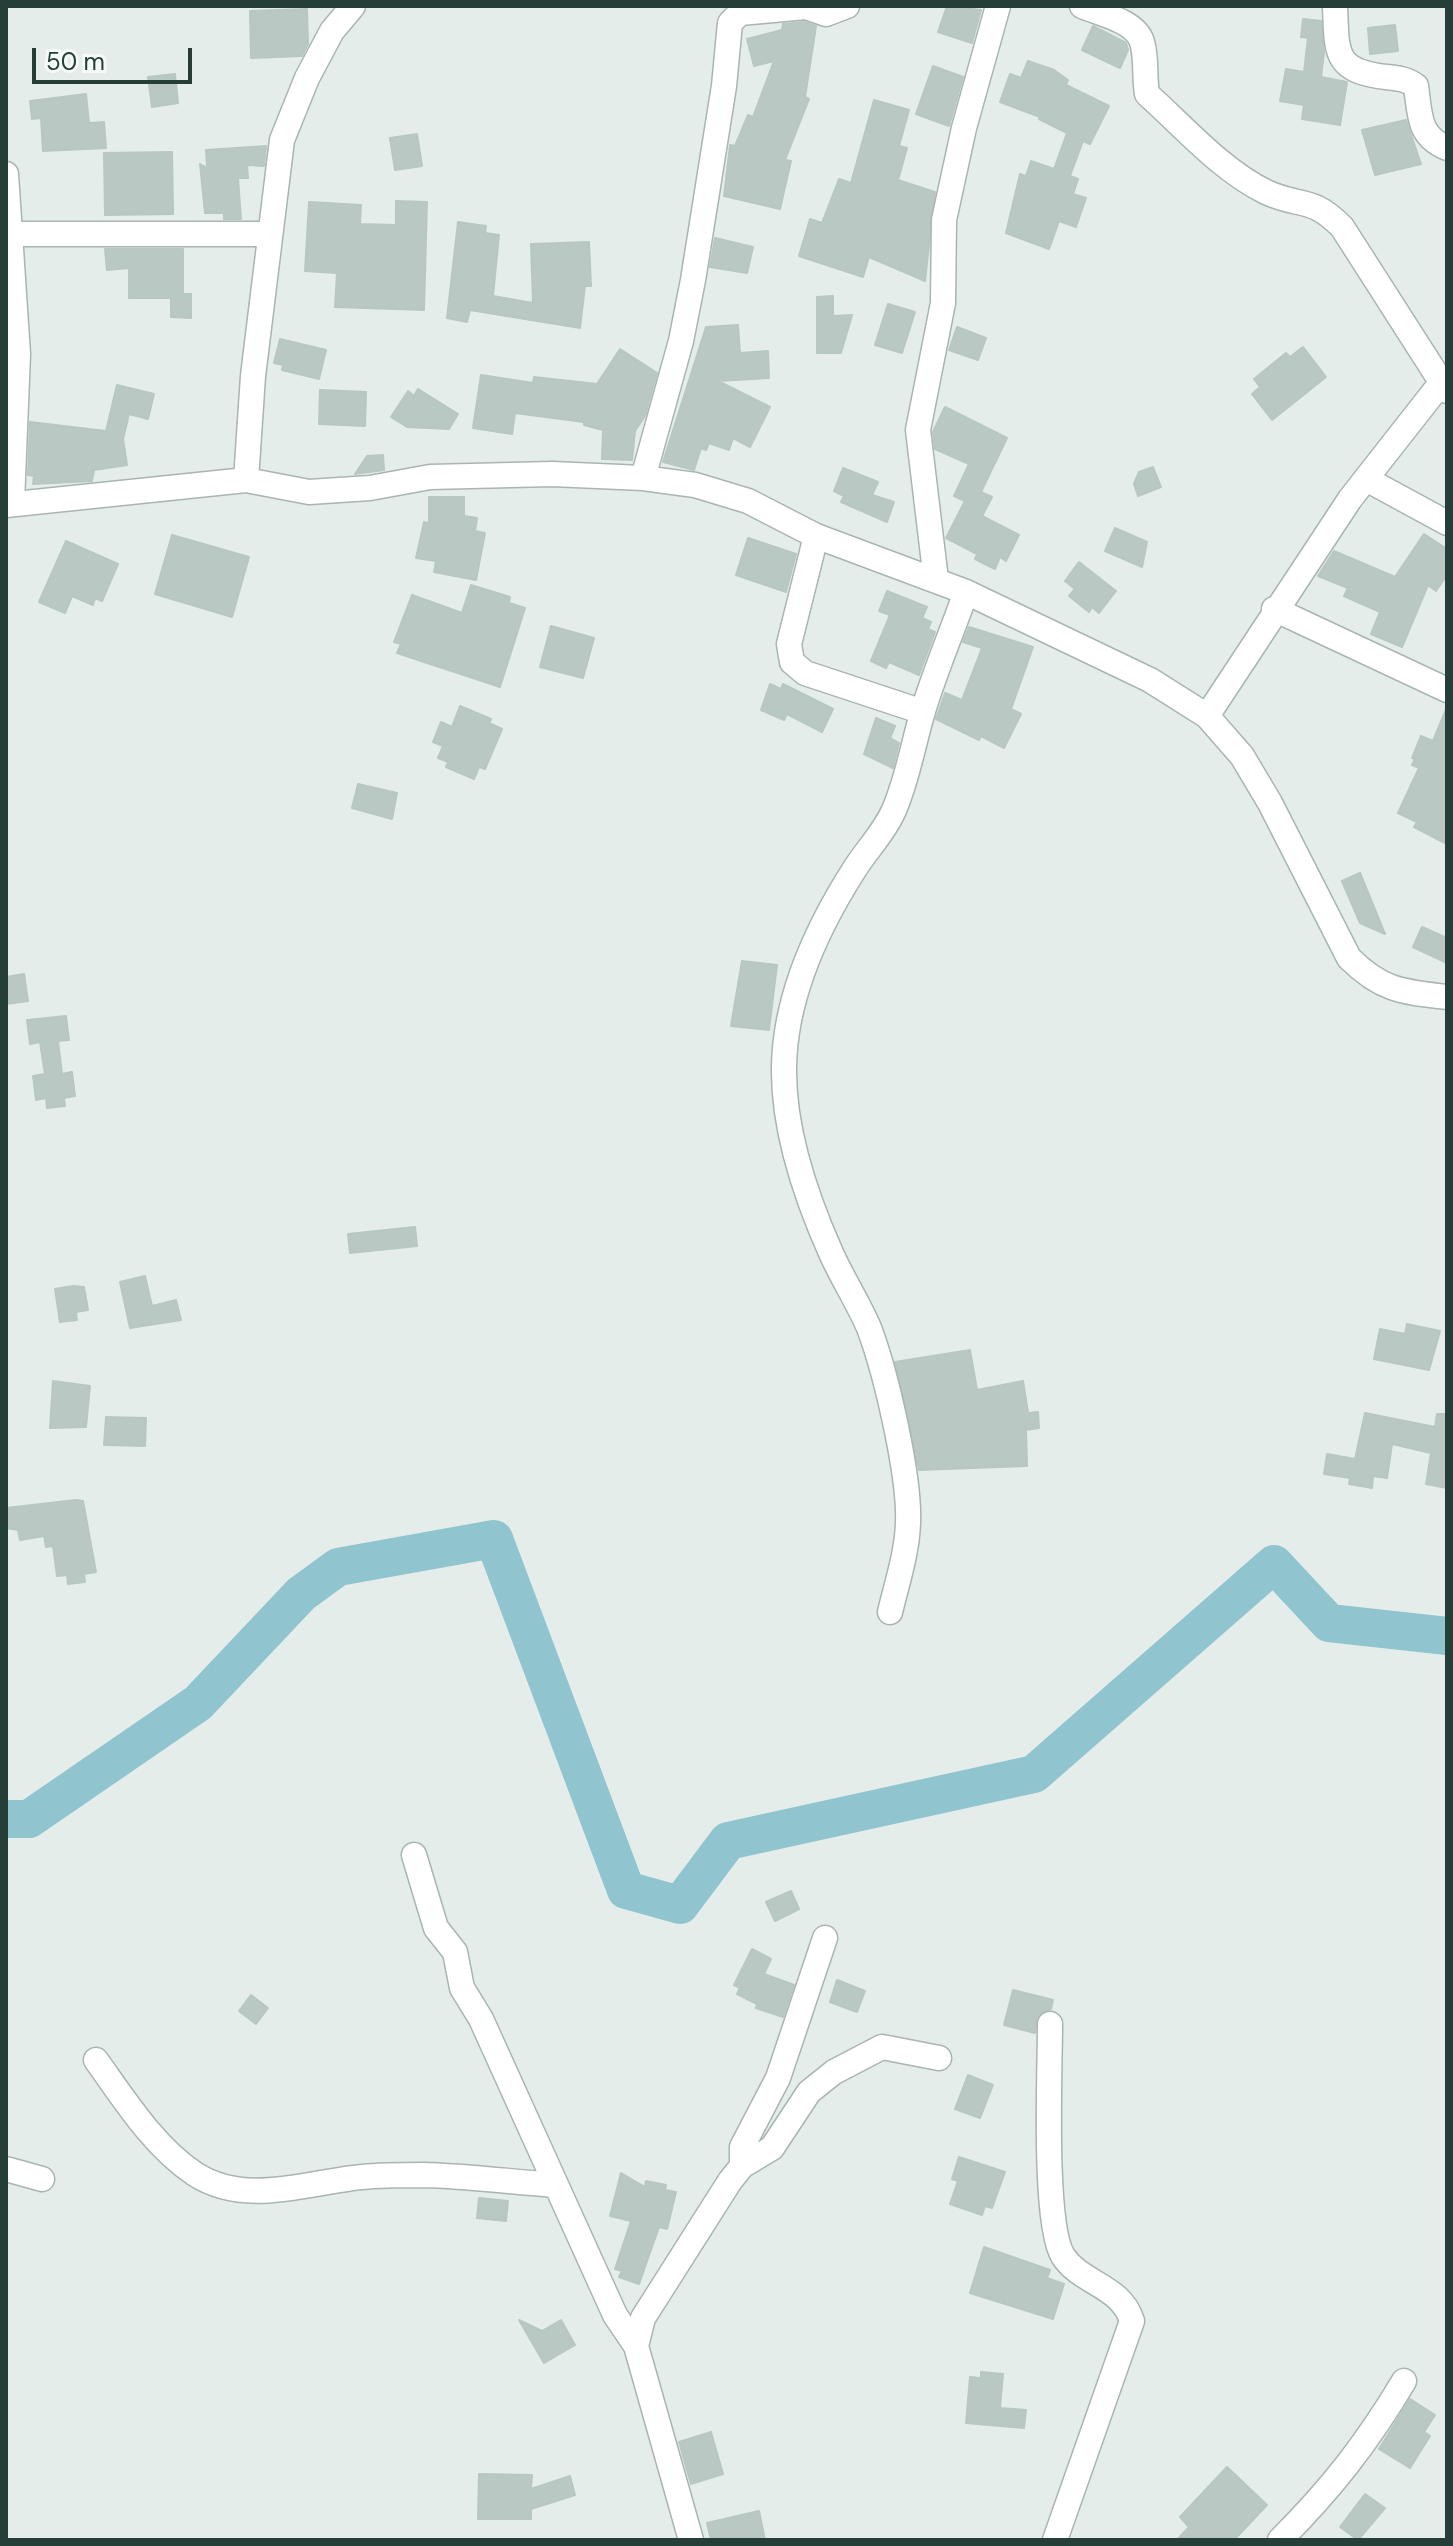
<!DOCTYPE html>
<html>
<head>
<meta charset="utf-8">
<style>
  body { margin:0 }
  #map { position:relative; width:1453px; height:2546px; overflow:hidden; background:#e5edea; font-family:"DM Sans",sans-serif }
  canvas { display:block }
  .frame { position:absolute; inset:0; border:8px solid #253e38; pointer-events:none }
  .scale { position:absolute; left:32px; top:48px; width:160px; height:36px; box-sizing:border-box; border:4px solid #253e38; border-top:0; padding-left:10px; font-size:24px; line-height:28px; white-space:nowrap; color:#253e38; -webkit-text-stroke:6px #f5faf8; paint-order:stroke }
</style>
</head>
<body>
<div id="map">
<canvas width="1453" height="2546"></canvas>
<div class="frame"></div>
<div class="scale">50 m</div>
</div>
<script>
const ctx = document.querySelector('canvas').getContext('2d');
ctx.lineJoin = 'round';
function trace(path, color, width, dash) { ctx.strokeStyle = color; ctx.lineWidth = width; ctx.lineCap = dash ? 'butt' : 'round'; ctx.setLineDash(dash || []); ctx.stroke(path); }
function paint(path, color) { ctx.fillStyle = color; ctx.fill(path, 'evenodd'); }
const river = new Path2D(`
  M6 1819H29L198 1703 301 1594 338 1567 494 1539 626 1890 680 1905 728 1841 1034 1774 1274 1564 1329 1623 1447 1636`);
const building = new Path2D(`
  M947 6 981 10 972 43 938 32Z
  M307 9 308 44 302 56 251 58 250 11Z
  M1303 19 1321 21 1324 53 1321 77 1347 82 1340 125 1302 119 1304 105 1280 101 1286 69 1304 72 1308 38 1301 37Z
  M804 22 816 26 805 97 809 99 785 160 791 161 780 209 724 196 730 145 735 146 748 115 753 117 774 61 754 66 747 39 782 30 783 24Z
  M1395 25 1398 51 1370 54 1368 28Z
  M1093 26 1126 43 1128 50 1120 68 1082 50Z
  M1028 61 1054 70 1068 80 1066 85 1109 106 1090 144 1083 141 1070 176 1078 179 1073 194 1086 198 1076 227 1059 221 1049 249 1006 233 1020 174 1026 176 1031 161 1054 169 1067 133 1039 119 1040 117 1000 102 1010 74 1021 78Z
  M933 66 963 77 949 126 916 114Z
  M175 74 178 103 152 107 148 77Z
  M86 94 89 123 104 122 106 148 43 151 41 118 32 119 30 101Z
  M874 100 909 110 899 146 907 148 898 180 935 192 925 281 869 257 863 277 799 256 810 219 822 223 839 179 851 183Z
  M1406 120 1421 164 1375 175 1362 130Z
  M417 134 422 166 395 170 390 138Z
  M266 146 264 166 247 165 248 178H238L241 219H224V213H205L200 164 207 168 206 150Z
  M172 152 173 214 105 215 104 153Z
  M396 201 427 202 424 310 335 307 337 273 305 271 309 202 361 205 360 224 396 225Z
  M458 222 486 226 485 233 499 235 493 296 533 303 531 244 589 242 591 286H585L580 328 470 310 467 322 447 318Z
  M715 238 753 247 747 273 710 267Z
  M105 249H183V294H191V318L171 317V298H129V268L107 270Z
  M833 296V316L852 315 841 353H817V297Z
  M888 304 915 312 902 353 875 345Z
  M738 325 740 353 768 351 769 378 718 381 770 407 750 447 733 438 729 450 709 443 706 450 701 448 694 470 663 462 706 327Z
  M957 327 986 338 978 360 949 350Z
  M280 339 326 350 319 379 282 370 283 365 274 363Z
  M1303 347 1326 377 1272 420 1252 394 1260 387 1254 379 1286 353 1290 357Z
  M620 349 657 373 645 416 635 431 632 460 602 459 603 430 584 425V422L515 413 512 434 473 428 481 375 533 383 534 377 597 384Z
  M117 385 154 394 148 419 129 414 123 439 127 465 94 470 92 481 33 484 34 476 28 475 30 422 106 431Z
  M418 389 458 414 449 429 407 427 391 417 408 391 414 396Z
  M320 390 366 392 365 426 319 424Z
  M945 407 1007 438 981 492 992 497 982 516 1019 535 1006 561 1000 557 995 569 975 559 977 554 946 538 965 501 954 496 969 464 935 449 933 432Z
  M383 455 384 470 355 474 367 456Z
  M1153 467 1161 487 1138 496 1134 484 1139 472Z
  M843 468 878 482 872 495 894 502 887 522 841 502 844 496 834 491Z
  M429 497H464V516L477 518 475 531 485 533 476 580 434 572 436 561 416 558 424 522 429 523Z
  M1115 528 1147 542 1142 567 1105 551Z
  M1424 534 1447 549V575L1436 591 1428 585 1402 647 1371 634 1380 612 1344 596 1348 588 1318 576 1334 551 1395 577Z
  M172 535 249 557 232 617 155 594Z
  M748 538 796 554 786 592 736 575Z
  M66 541 118 564 102 601 95 598 93 605 72 596 65 613 39 602Z
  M1079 562 1116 591 1099 613 1092 607 1089 612 1069 596 1075 589 1065 581Z
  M471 585 510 597 509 603 525 608 500 687 397 653 401 644 394 642 412 595 462 613Z
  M887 591 927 607 922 618 931 622 928 629 935 632 919 675 889 662 886 668 871 661 890 615 879 611Z
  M551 626 594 638 583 678 540 667Z
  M969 627 1033 647 1011 709 1021 714 1004 748 981 736 979 740 936 719 945 693 962 700 982 648 963 642Z
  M770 684 781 689 783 684 833 709 822 732 787 714 784 720 761 710Z
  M460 706 491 719 489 723 502 729 485 769 479 767 474 779 446 767 448 762 438 758 443 746 433 742 441 722 452 727Z
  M1447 707V844L1414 827 1417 822 1398 813 1419 768 1412 765 1415 759 1412 758 1421 736 1433 741Z
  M876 718 895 726 890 738 899 743 893 768 864 754Z
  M358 784 397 793 392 819 352 808Z
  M1360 873 1385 934 1360 923 1342 881Z
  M1422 927 1447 938V963L1413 947Z
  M742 961 777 965 769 1030 731 1026Z
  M24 974 28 1001 6 1004V977Z
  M66 1016 69 1040 58 1041 62 1074 72 1072 75 1096 64 1098 65 1106 47 1108 46 1098 36 1100 33 1076 45 1074 40 1042 30 1044 27 1020Z
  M415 1227 417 1246 350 1253 348 1234Z
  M145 1276 152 1306 176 1300 181 1320 130 1328 120 1282Z
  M73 1286 84 1287 88 1310 76 1312 77 1320 60 1322 55 1289Z
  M1407 1324 1440 1331 1429 1370 1374 1359 1380 1329 1405 1334Z
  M970 1350 977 1390 1023 1381 1028 1413 1038 1412 1039 1428 1026 1430 1027 1466 919 1470 895 1362Z
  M53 1381 90 1386 86 1427 50 1428Z
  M1365 1413 1435 1427 1437 1414H1447V1488L1426 1484 1431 1453 1392 1444 1387 1478 1373 1476 1372 1488 1349 1484 1350 1478 1324 1474 1327 1454 1355 1459Z
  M106 1417 146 1418 145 1446 104 1445Z
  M76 1500 83 1501 96 1572 84 1574 85 1582 68 1584 67 1575 57 1576 53 1546 46 1547 44 1536 20 1540 18 1530 6 1528V1508Z
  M791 1891 799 1909 775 1921 766 1902Z
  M752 1949 771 1959 764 1974 794 1985 783 2017 756 2008 757 2004 737 1994 740 1988 734 1985Z
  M837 1980 865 1991 857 2012 830 2002Z
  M1013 1990 1053 2000 1051 2009 1037 2017 1035 2033 1004 2025Z
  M251 1995 268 2008 256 2024 239 2011Z
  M968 2075 993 2085 980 2118 955 2109Z
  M959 2157 1005 2172 992 2208 985 2206 982 2215 950 2204 958 2181 952 2179Z
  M621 2173 645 2187 646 2181 666 2185 665 2190 676 2192 667 2229 659 2227 639 2284 619 2277 622 2271 615 2269 631 2221 610 2216Z
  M479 2198 508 2201 506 2221 477 2218Z
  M984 2247 1050 2270 1047 2278 1064 2284 1053 2319 970 2293Z
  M519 2320 542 2331 561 2320 575 2345 544 2363Z
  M981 2372 1003 2374 1000 2408 1026 2410 1024 2428 966 2423 970 2377 981 2378Z
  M1410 2399 1435 2415 1424 2432 1430 2436 1410 2468 1379 2449Z
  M711 2432 723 2474 691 2484 679 2442Z
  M1227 2467 1267 2505 1234 2540H1177L1189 2527 1180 2517Z
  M479 2474 532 2475 531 2489 570 2476 575 2495 531 2509V2519H478Z
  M1365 2494 1385 2508 1358 2540 1340 2527Z
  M759 2511 765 2540H711L707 2523Z`);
const street = new Path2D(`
  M1082 6C1100 14 1136 21 1142 42 1147 58 1144 77 1147 94 1184 127 1221 170 1266 192 1300 208 1310 195 1342 227L1447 391
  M1335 6C1337 52 1333 71 1386 77 1397 78 1407 79 1416 86 1420 115 1418 136 1447 148
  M6 174 18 354 12 503
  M10 234H270
  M643 478 681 341 693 280 724 86 730 23 740 13 806 7 826 14 847 6
  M1366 479 1447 523
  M246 480 253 376 282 140 307 78 332 31 353 6
  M6 505 246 480 309 492 370 488 430 477 552 474 643 478 695 485 748 501 816 536 966 592 1150 680 1207 716 1242 756 1270 803 1349 958C1382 991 1403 992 1447 997
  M816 536 789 644 792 662 805 673 923 712
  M936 580 918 430 943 303 944 220 964 128 998 6
  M1274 609 1447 690
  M1207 716 1350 499 1441 383
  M890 1612C897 1583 907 1553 908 1523 910 1476 886 1373 869 1328 858 1302 842 1278 831 1253 806 1197 783 1129 784 1067 785 997 817 928 854 870 867 849 884 833 894 810 908 778 913 744 923 711 935 671 952 632 966 592
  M414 1855 436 1928 455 1952 462 1988 481 2019 615 2315 636 2346
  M1050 2024C1050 2069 1043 2224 1063 2256 1081 2284 1121 2285 1132 2321L1055 2540
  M96 2060C124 2099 154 2147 195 2174 246 2207 307 2182 362 2177 382 2175 403 2175 423 2175 467 2176 512 2182 556 2185
  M742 2166V2147L778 2078 825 1938
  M6 2169 42 2179
  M691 2540 636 2346 643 2318 730 2181 742 2166 772 2148 809 2092 834 2072 882 2047 939 2058
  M1280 2540C1331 2489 1367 2443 1404 2381`);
trace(river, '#90c4cf', 38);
paint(building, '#bac8c3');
trace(building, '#b7c7c1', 2);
trace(street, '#a8b5b1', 27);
trace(street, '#fff', 24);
</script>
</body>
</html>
